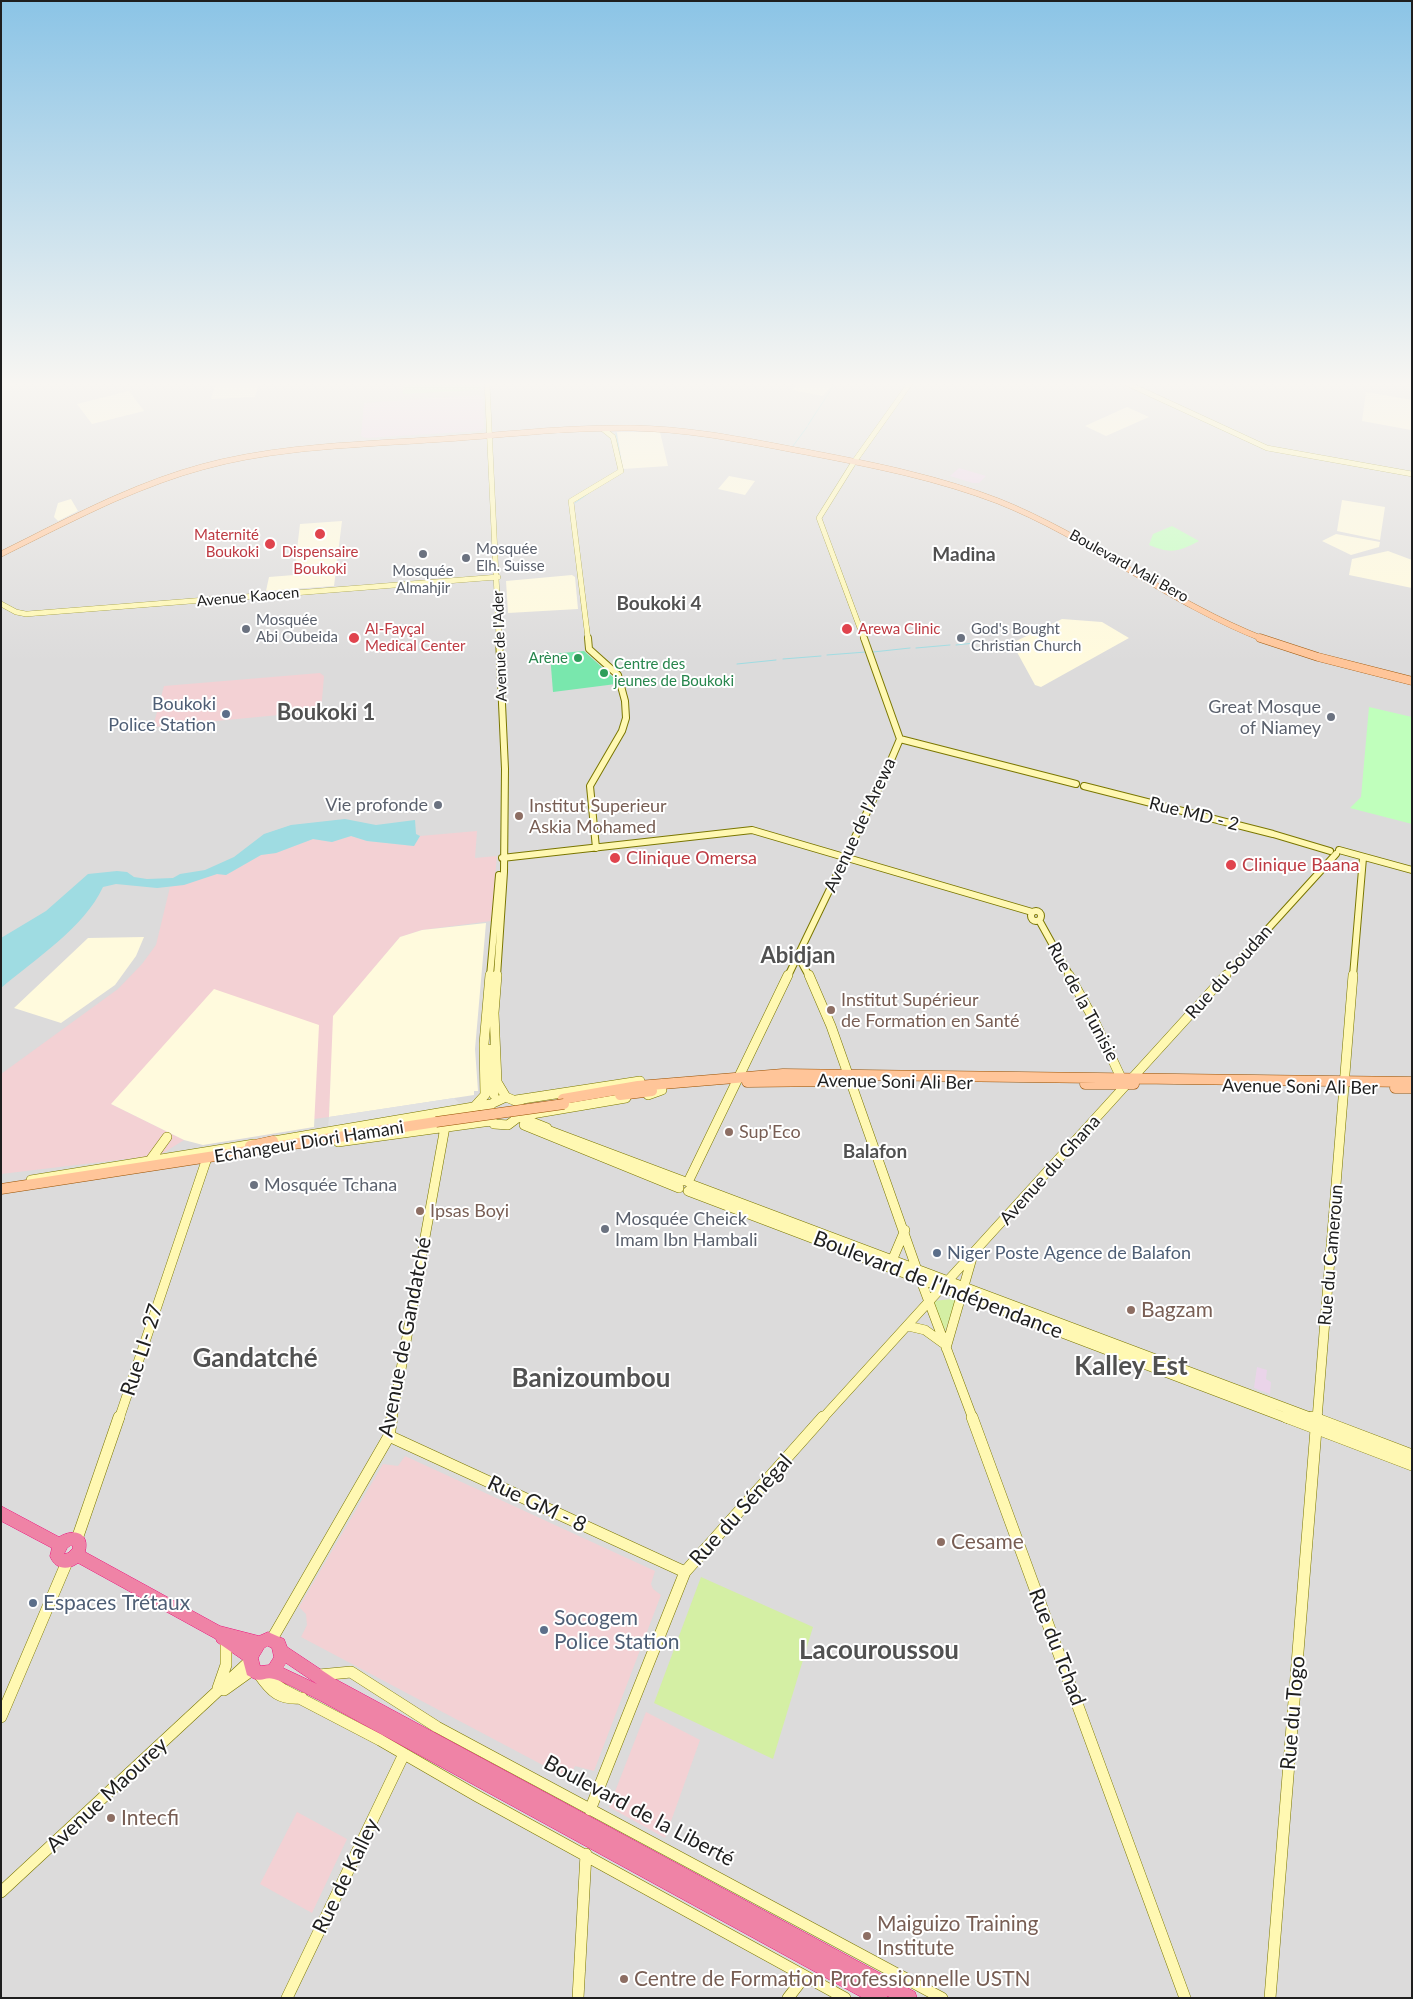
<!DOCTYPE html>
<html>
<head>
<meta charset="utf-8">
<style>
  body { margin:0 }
  #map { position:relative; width:1413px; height:1999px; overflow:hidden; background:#f0eae3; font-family:Lato,sans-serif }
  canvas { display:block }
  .frame { position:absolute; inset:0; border:2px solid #1e1e1e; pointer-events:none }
</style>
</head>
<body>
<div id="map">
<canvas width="1413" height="1999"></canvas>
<div class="frame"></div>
</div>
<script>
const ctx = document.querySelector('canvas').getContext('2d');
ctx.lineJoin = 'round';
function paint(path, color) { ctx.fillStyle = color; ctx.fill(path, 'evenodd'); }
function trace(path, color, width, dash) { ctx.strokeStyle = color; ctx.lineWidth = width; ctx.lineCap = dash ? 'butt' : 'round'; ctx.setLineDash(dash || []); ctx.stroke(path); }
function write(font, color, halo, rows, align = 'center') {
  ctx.font = font + ' Lato,sans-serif'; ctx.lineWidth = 4; ctx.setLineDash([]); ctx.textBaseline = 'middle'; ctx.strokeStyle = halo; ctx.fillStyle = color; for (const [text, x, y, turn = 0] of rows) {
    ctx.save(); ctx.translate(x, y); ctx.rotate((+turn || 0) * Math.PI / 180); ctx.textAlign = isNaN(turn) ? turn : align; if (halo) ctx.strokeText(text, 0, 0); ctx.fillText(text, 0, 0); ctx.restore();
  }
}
const residential = new Path2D(`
  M1 382H1412V1998H1Z`);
const commercial = new Path2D(`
  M320 673 324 676 321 711 153 727 164 686Z
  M477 831 475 858 497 856 491 921 422 930 400 937 334 1016 329 1117 314 1119 111 1104 184 1140 160 1155 1 1174V1074L118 989 142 964 156 945 170 887 217 874 226 875 261 855 276 853 313 839 331 842 351 836 367 841 414 846 420 836Z
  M405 1456 655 1571 651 1584 653 1589 661 1595 594 1771 575 1766 569 1779 301 1637 307 1625 306 1614 299 1607 383 1464 398 1466Z
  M646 1712 700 1740 665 1838 609 1807Z
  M297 1812 347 1839 312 1913 260 1884Z`);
const industrial = new Path2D(`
  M478 395 483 397 484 428 480 431 366 438 361 436 364 403Z
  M959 468 986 476 979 483H973L950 476Z
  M1257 1367 1267 1370 1266 1379 1271 1382 1270 1394 1254 1388Z`);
const education = new Path2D(`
  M216 382H259L255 397 211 399Z
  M799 382H834L823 396 792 390Z
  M129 391 144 411 92 424 77 404Z
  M1366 392 1412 400 1411 430 1362 421Z
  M1127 407 1149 417 1106 436 1085 426Z
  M617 432H660L668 466 623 469Z
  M729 476 755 481 745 495 718 489Z
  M71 499 78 511 58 521 54 517 58 503Z
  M1342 500 1385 507 1380 540 1337 531Z
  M342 521 334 586 266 591 269 577 294 575 300 524Z
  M1336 534 1380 542 1379 547 1351 555 1322 541Z
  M1388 551 1412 560V588L1349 575 1352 559Z
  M572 575 575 577 578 609 508 613 506 581Z
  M1062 619 1102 622 1129 638 1041 687 1035 685 1012 643Z
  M486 923 475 1049 478 1091H474V1095L329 1117 333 1016 400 937 422 930Z
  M144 937 136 956 115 985 61 1023 14 1008 88 938Z
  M214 989 319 1025 314 1127 203 1145 184 1140 111 1104Z`);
const grass = new Path2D(`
  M952 1299 956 1301 944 1333 933 1301Z
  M701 1577 813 1627 773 1759 654 1703Z`);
const park = new Path2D(`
  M403 382H481V388L477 390 403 394Z
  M1172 526 1199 541C1178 552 1171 554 1149 545L1153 534Z
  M1369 707 1412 717V824L1350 808 1361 797Z`);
const pitch = new Path2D(`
  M584 651 615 679 616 684 553 692 550 654Z`);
const parking = new Path2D(`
  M454 1098 461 1105 328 1127 329 1117Z`);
const water = new Path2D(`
  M345 819 376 825 415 820 416 834 420 836 414 846 367 841 351 836 332 842 313 839 276 853 261 855 226 875 217 874 184 885 157 888 116 884 103 887C84 928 35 959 1 988V938L46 911 88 874 117 871 127 872 134 877 147 879 173 878 180 874 205 870 234 857 264 834 291 825Z`);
const stream = new Path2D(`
  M808 425 836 382
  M616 433 621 462
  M793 446 807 427
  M575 503 589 493
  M956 645 984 642
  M916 648 950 645
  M873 652 910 648
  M827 655 866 652
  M783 659 821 656
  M737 664 776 660`);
const secondaryFar3 = new Path2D(`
  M487 382 499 639
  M1124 382 1267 448 1412 474
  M1 604 16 612 26 614 498 577
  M588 639 571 501 621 471 613 437 603 429
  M864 639 819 518 854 462 911 382`);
const secondaryFar2 = new Path2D(`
  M588 638 589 649 618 675 625 701 626 718 622 731 590 786 596 848
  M900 739 1076 784
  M1084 786 1273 834 1330 851
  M1339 850 1412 870
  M502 858 752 830 1032 912
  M1031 916a5 5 0 1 1 10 0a5 5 0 1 1-10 0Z
  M1039 920 1070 976
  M798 956 809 976
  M490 976 499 875
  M497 976 504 872 505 769 499 638
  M788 976 883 779 900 739 864 638
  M1225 976 1336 854
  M1353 976 1363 858`);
const secondaryFar1 = new Path2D(`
  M497 975 494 1013 497 1082 506 1097
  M809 975 831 1026 917 1270
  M1069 975 1093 1018 1123 1082
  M491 1049V1082L494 1095
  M648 1095 662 1090
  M506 1097 518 1102 521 1109 520 1116 508 1125 494 1124 488 1113 491 1104Z
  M516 1100 640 1081
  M475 1106 485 1095 484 1044 490 975
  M520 1116 626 1098
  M519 1117 547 1128
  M524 1125 679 1188
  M542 1128 683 1181
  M268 1142 491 1104
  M338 1142 491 1121
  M151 1159 167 1137
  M31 1180 254 1144
  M688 1182 788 975
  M690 1184 1315 1419
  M688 1191 1289 1419
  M891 1263 905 1230
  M920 1278 973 1419
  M908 1326 925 1330 943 1343
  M946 1348 972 1258
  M119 1419 206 1161
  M392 1419 445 1127
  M822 1419 1226 975
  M1317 1419 1353 975`);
const secondary = new Path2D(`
  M972 1417 1185 1998
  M1286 1417 1412 1465
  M1312 1417 1412 1455
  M389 1436 685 1572
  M77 1539 119 1417
  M272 1639 389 1436 392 1417
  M268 1673 275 1684 284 1690 380 1740 477 1796 845 1998
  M259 1674C271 1692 280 1700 302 1698
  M319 1675 351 1672 437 1727 942 1998
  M218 1688 226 1665V1640
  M224 1690 252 1670
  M1 1717 67 1562
  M590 1810 685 1572 823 1417
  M1 1892 250 1661
  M287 1998 404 1754
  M578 1998 586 1854
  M788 1998 805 1976
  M1270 1998 1317 1417`);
const primaryFar2 = new Path2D(`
  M1 554C66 522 132 486 202 467 275 447 352 445 427 440 495 436 565 427 633 428 693 429 752 442 811 453 874 465 938 478 998 501 1091 538 1170 603 1263 639`);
const primaryFar1 = new Path2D(`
  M1260 638 1318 657 1412 681`);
const primary = new Path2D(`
  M747 1082 837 1081
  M1085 1084H1134
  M1395 1088H1412
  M620 1095 652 1091
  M563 1099 638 1086 783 1074 1412 1082
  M250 1146 273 1141
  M1 1189 436 1122`);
const highway = new Path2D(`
  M1 1506 59 1537C74 1528 90 1532 85 1552L220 1626 259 1636 268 1632 284 1639 287 1647 335 1679 915 1992 917 1998H892L887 1996 888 1998H863L319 1700C306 1694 286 1682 274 1679 262 1676 264 1685 247 1675L243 1660 217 1642 216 1639 78 1563C67 1571 55 1569 50 1556L52 1548 1 1521ZM72 1545 73 1548 68 1553 64 1554 67 1548ZM268 1646 272 1648 274 1657 269 1665 260 1666 258 1658 264 1648ZM286 1663 317 1684 283 1668Z`);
const primaryBridge = new Path2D(`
  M436 1122 564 1104`);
const markers = [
  [320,534,6,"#e0444e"],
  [270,544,6,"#e0444e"],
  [423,554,5,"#6b7280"],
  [466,558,5,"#6b7280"],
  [246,629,5,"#6b7280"],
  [847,629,6,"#e0444e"],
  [354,638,6,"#e0444e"],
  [961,638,5,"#6b7280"],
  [578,658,5,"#2e9e5b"],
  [604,673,5,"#2e9e5b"],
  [226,714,5,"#5c6f8a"],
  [1331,717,5,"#6b7280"],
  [438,805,5,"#6b7280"],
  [519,816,5,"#8d6e63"],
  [615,858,6,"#e0444e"],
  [1231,865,6,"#e0444e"],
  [831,1010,5,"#8d6e63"],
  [729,1132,5,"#8d6e63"],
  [254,1185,5,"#6b7280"],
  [420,1211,5,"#8d6e63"],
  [605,1229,5,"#6b7280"],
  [937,1253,5,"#5c6f8a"],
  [1131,1310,5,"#8d6e63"],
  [941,1542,5,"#8d6e63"],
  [33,1603,5,"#5c6f8a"],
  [544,1630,5,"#5c6f8a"],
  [111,1818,5,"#8d6e63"],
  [867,1936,5,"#8d6e63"],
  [624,1979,5,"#8d6e63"]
];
const farHealthnames = [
  ["Maternité",259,535,"right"],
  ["Boukoki",259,552,"right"],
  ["Dispensaire",320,552,"center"],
  ["Boukoki",320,569,"center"],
  ["Al-Fayçal",365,629],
  ["Medical Center",365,646],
  ["Arewa Clinic",858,629]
];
const farWorshipnames = [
  ["Mosquée",476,549],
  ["Elh. Suisse",476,566],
  ["Mosquée",423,571,"center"],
  ["Almahjir",423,588,"center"],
  ["Mosquée",256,620],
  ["Abi Oubeida",256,637],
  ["God's Bought",971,629],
  ["Christian Church",971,646]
];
const farStreetnames = [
  ["Boulevard Mali Bero",1129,566,29],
  ["Avenue Kaocen",248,597,-5],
  ["Avenue de l'Ader",500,646,-92]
];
const farLeisurenames = [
  ["Arène",568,658],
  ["Centre des",614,664,"left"],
  ["jeunes de Boukoki",614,681,"left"]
];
const serviceNames = [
  ["Boukoki",216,704],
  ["Police Station",216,725],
  ["Niger Poste Agence de Balafon",947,1253,"left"]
];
const worshipNames = [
  ["Great Mosque",1321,707],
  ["of Niamey",1321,728],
  ["Vie profonde",428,805],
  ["Mosquée Tchana",264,1185,"left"],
  ["Mosquée Cheick",615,1219,"left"],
  ["Imam Ibn Hambali",615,1240,"left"]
];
const educationNames = [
  ["Institut Superieur",529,806],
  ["Askia Mohamed",529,827],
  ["Institut Supérieur",841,1000],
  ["de Formation en Santé",841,1021],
  ["Sup'Eco",739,1132],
  ["Ipsas Boyi",430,1211]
];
const streetNames = [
  ["Rue MD - 2",1194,814,14],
  ["Avenue de l'Arewa",860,825,-65],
  ["Rue du Soudan",1229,972,-48],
  ["Rue de la Tunisie",1083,1002,62],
  ["Avenue Soni Ali Ber",895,1082,1],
  ["Avenue Soni Ali Ber",1300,1087,1],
  ["Echangeur Diori Hamani",309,1142,-9],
  ["Avenue du Ghana",1050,1170,-48],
  ["Rue du Cameroun",1331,1255,-85]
];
const healthNames = [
  ["Clinique Omersa",626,858],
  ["Clinique Baana",1242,865]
];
const farDistrictnames = [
  ["Madina",964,555],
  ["Boukoki 4",659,604]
];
const neighbourhoodNames = [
  ["Balafon",875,1152]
];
const nearStreetnames = [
  ["Boulevard de l'Indépendance",938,1285,21],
  ["Avenue de Gandatché",405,1337,-79],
  ["Rue LI- 27",142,1350,-72],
  ["Rue GM - 8",537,1504,25],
  ["Rue du Sénégal",741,1510,-48],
  ["Rue du Tchad",1057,1647,69],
  ["Rue du Togo",1293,1713,-85],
  ["Avenue Maourey",107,1795,-43],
  ["Boulevard de la Liberté",639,1811,28],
  ["Rue de Kalley",346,1876,-64]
];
const nearEducationnames = [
  ["Bagzam",1141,1310],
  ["Cesame",951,1542],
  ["Intecfi",121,1818],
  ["Maiguizo Training",877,1924],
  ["Institute",877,1948],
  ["Centre de Formation Professionnelle USTN",634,1979]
];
const nearServicenames = [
  ["Espaces Trétaux",43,1603],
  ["Socogem",554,1618],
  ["Police Station",554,1642]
];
const districtNames = [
  ["Boukoki 1",326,713],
  ["Abidjan",798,956]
];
const nearDistrictnames = [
  ["Gandatché",255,1359],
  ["Kalley Est",1131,1367],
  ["Banizoumbou",591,1379],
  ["Lacouroussou",879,1651]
];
paint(residential, '#dcdbdb');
paint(commercial, '#f3d1d4');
paint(industrial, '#ead4e9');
paint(education, '#fffadd');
paint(grass, '#d4efa4');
paint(park, '#c0ffbc');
paint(pitch, '#79e7ad');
paint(parking, '#e2e2e2');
paint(water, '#9fdce2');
trace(stream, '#9fdce2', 1);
trace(secondaryFar3, '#7a7600', 5.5);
trace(secondaryFar2, '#7a7600', 8);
trace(secondaryFar1, '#7a7600', 10);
trace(secondary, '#7a7600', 12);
trace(primaryFar2, '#985000', 6);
trace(primaryFar1, '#985000', 9);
trace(primary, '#985000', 11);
trace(highway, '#ec137c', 1);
trace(secondaryFar3, '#fff8b2', 5);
trace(secondaryFar2, '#fff8b2', 6);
trace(secondaryFar1, '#fff8b2', 9);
trace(secondary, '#fff8b2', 11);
trace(primaryFar2, '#ffc599', 5.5);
trace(primaryFar1, '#ffc599', 8);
trace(primary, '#ffc599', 10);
paint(highway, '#ef83a6');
trace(primaryBridge, '#985000', 11, []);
trace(primaryBridge, '#ffc599', 10);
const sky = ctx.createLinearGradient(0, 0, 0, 662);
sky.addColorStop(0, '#8bc4e6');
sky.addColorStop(0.58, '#f8f6f2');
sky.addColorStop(1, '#f8f6f200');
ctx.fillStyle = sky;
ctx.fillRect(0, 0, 1413, 662);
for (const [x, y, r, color] of markers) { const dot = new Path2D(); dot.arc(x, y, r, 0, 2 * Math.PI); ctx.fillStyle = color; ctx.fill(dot); trace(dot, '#fff', 2); }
write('15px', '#be3a42', '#fff', farHealthnames, 'left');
write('15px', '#5b616d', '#fff', farWorshipnames, 'left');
write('15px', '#1e1e1e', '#fff', farStreetnames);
write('15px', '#27864d', '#fff', farLeisurenames, 'right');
write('18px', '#4e5e75', '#fff', serviceNames, 'right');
write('18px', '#5b616d', '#fff', worshipNames, 'right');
write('18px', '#785e54', '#fff', educationNames, 'left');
write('18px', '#1e1e1e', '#fff', streetNames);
write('18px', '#be3a42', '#fff', healthNames, 'left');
write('bold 19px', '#515151', '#fff', farDistrictnames);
write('bold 19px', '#515151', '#fff', neighbourhoodNames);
write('21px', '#1e1e1e', '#fff', nearStreetnames);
write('21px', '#785e54', '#fff', nearEducationnames, 'left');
write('21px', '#4e5e75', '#fff', nearServicenames, 'left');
write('bold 22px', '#515151', '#fff', districtNames);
write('bold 26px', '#515151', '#fff', nearDistrictnames);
</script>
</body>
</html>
